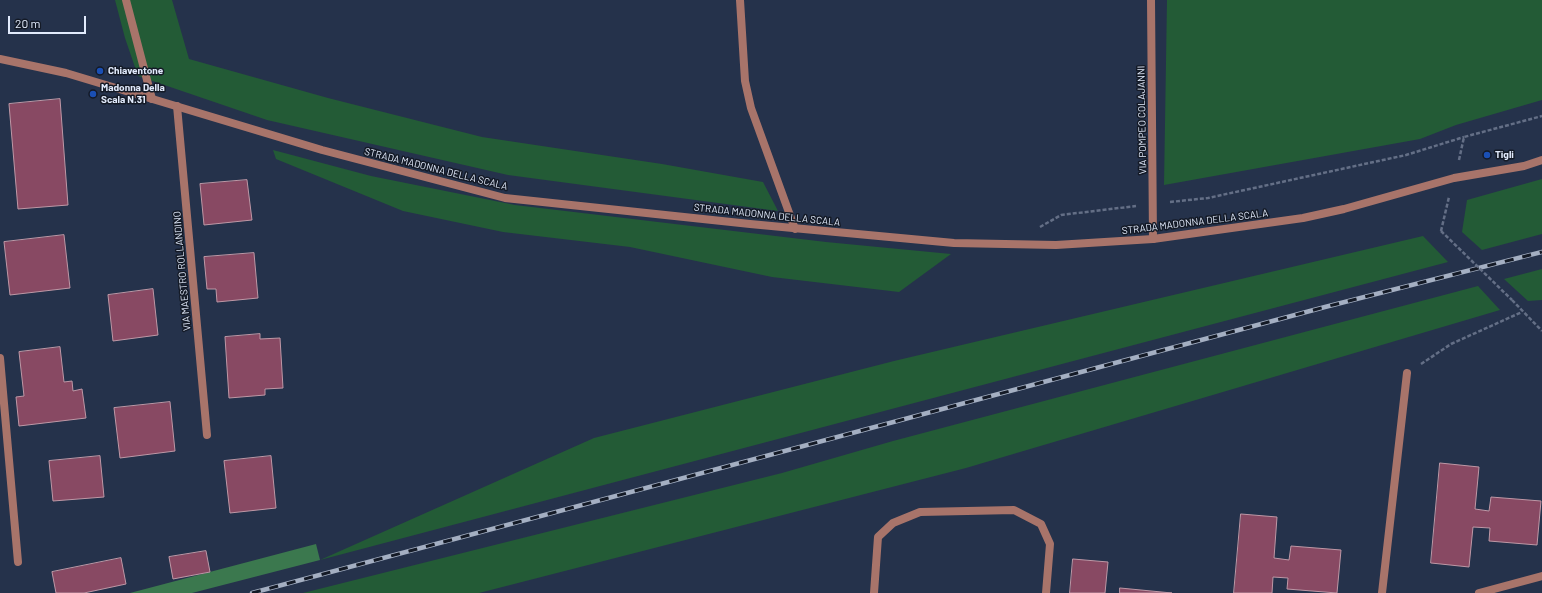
<!DOCTYPE html>
<html>
<head>
<meta charset="utf-8">
<style>
  body { margin:0 }
  #map { position:relative; width:1542px; height:593px; overflow:hidden; background:#25324b; font-family:Barlow,sans-serif }
  canvas { display:block }
  .scale { position:absolute; left:8px; top:16px; width:78px; height:18px; box-sizing:border-box; border:2px solid #e2ebfc; border-top:0; padding-left:5px; font-size:12px; line-height:14px; white-space:nowrap; color:#e2ebfc; -webkit-text-stroke:3px #141a26; paint-order:stroke }
</style>
</head>
<body>
<div id="map">
<canvas width="1542" height="593"></canvas>
<div class="scale">20 m</div>
</div>
<script>
const ctx = document.querySelector('canvas').getContext('2d');
ctx.lineJoin = 'round';
function paint(path, color) { ctx.fillStyle = color; ctx.fill(path, 'evenodd'); }
function trace(path, color, width, dash) { ctx.strokeStyle = color; ctx.lineWidth = width; ctx.lineCap = dash ? 'butt' : 'round'; ctx.setLineDash(dash || []); ctx.stroke(path); }
function write(font, color, halo, rows, align = 'center') {
  ctx.font = font + ' Barlow,sans-serif'; ctx.lineWidth = 3; ctx.setLineDash([]); ctx.textBaseline = 'middle'; ctx.strokeStyle = halo; ctx.fillStyle = color; for (const [text, x, y, turn = 0] of rows) {
    ctx.save(); ctx.translate(x, y); ctx.rotate((+turn || 0) * Math.PI / 180); ctx.textAlign = isNaN(turn) ? turn : align; if (halo) ctx.strokeText(text, 0, 0); ctx.fillText(text, 0, 0); ctx.restore();
  }
}
const green = new Path2D(`
  M115 0H172L189 59 328 98 482 137 662 164 763 182 778 211 508 175 267 120 138 76 125 38Z
  M1167 0H1542V100L1456 125 1420 139 1164 185Z
  M273 150 371 176 515 205 826 242 951 254 899 292 772 277 630 247 503 232 403 211 276 159Z
  M1542 179V234L1482 250 1462 232 1467 200Z
  M1423 236 1448 262 320 560 594 438 894 361Z
  M1542 269V300L1528 301 1504 279Z
  M1478 286 1500 310 966 468 479 593H303L782 473 893 441Z`);
const forest = new Path2D(`
  M316 544 320 560 192 593H130Z`);
const building = new Path2D(`
  M60 99 68 205 18 209 9 104Z
  M247 180 252 220 204 225 200 184Z
  M64 235 70 288 10 295 4 242Z
  M254 253 258 298 217 302 216 289H207L204 257Z
  M153 289 158 335 113 341 108 295Z
  M260 334V339L280 338 283 388 265 389V395L229 398 225 337Z
  M60 347 64 382 72 381 73 391 82 389 86 418 19 426 16 397 24 396 19 352Z
  M170 402 175 451 120 458 114 408Z
  M100 456 104 497 53 501 49 461Z
  M271 456 276 508 230 513 224 461Z
  M1440 463 1479 467 1475 509 1489 511 1491 497 1541 501 1537 545 1489 541 1490 528 1473 527 1469 567 1431 563Z
  M1241 514 1277 517 1274 558 1289 560 1291 546 1341 550 1337 593 1287 589 1288 578 1273 577 1272 593H1234Z
  M206 551 210 572 173 579 169 557Z
  M121 558 126 584 84 593H56L52 572Z
  M1073 559 1108 562 1105 593H1070Z
  M1120 588 1172 593H1120Z`);
const path = new Path2D(`
  M1459 160 1464 137 1542 116
  M1170 202 1208 198 1406 155 1464 137
  M1040 227 1061 215 1136 206
  M1441 231 1449 197
  M1512 300 1542 331
  M1421 364 1451 344 1522 312`);
const service = new Path2D(`
  M740 0 745 81 751 108 795 229`);
const minor = new Path2D(`
  M126 0 152 99
  M1151 0 1153 239
  M177 106 207 435
  M0 358 18 562
  M874 593 878 537 893 523 920 512 1014 510 1041 524 1050 544 1046 593
  M1382 593 1407 373
  M1479 593 1542 576`);
const tertiary = new Path2D(`
  M0 59 66 73 322 150 505 198 750 224 954 243 1056 245 1153 239 1303 218 1344 209 1454 178 1524 166 1542 160`);
const rail = new Path2D(`
  M252 593 1325 307 1542 252`);
const pathBridge = new Path2D(`
  M1441 231 1512 300`);
const markers = [
  [100,71,4,"#1a4fb4"],
  [93,94,4,"#1a4fb4"],
  [1487,155,4,"#1a4fb4"]
];
const poiNames = [
  ["Chiaventone",108,71],
  ["Madonna Della",101,88],
  ["Scala N.31",101,100],
  ["Tigli",1495,155]
];
const streetNames = [
  ["VIA POMPEO COLAJANNI",1142,120,-91],
  ["STRADA MADONNA DELLA SCALA",436,169,14],
  ["STRADA MADONNA DELLA SCALA",767,215,6],
  ["STRADA MADONNA DELLA SCALA",1195,222,-7],
  ["VIA MAESTRO ROLLANDINO",182,271,-95]
];
paint(green, '#235b36');
paint(forest, '#3b784e');
paint(building, '#884963');
trace(building, '#be98a6', 1);
trace(path, '#646f86', 2.5, [4, 2]);
trace(service, '#a8746a', 8);
trace(minor, '#a8746a', 8);
trace(tertiary, '#a8746a', 8);
trace(rail, '#a4afc2', 4.5);
trace(rail, '#141a26', 3, [9]);
trace(pathBridge, '#646f86', 2.5, [4, 2]);
for (const [x, y, r, color] of markers) { const dot = new Path2D(); dot.arc(x, y, r, 0, 2 * Math.PI); ctx.fillStyle = color; ctx.fill(dot); trace(dot, '#141a26', 1.5); }
write('bold 10px', '#e2ebfc', '#141a26', poiNames, 'left');
write('10px', '#e2ebfc', '#141a26', streetNames);
</script>
</body>
</html>
